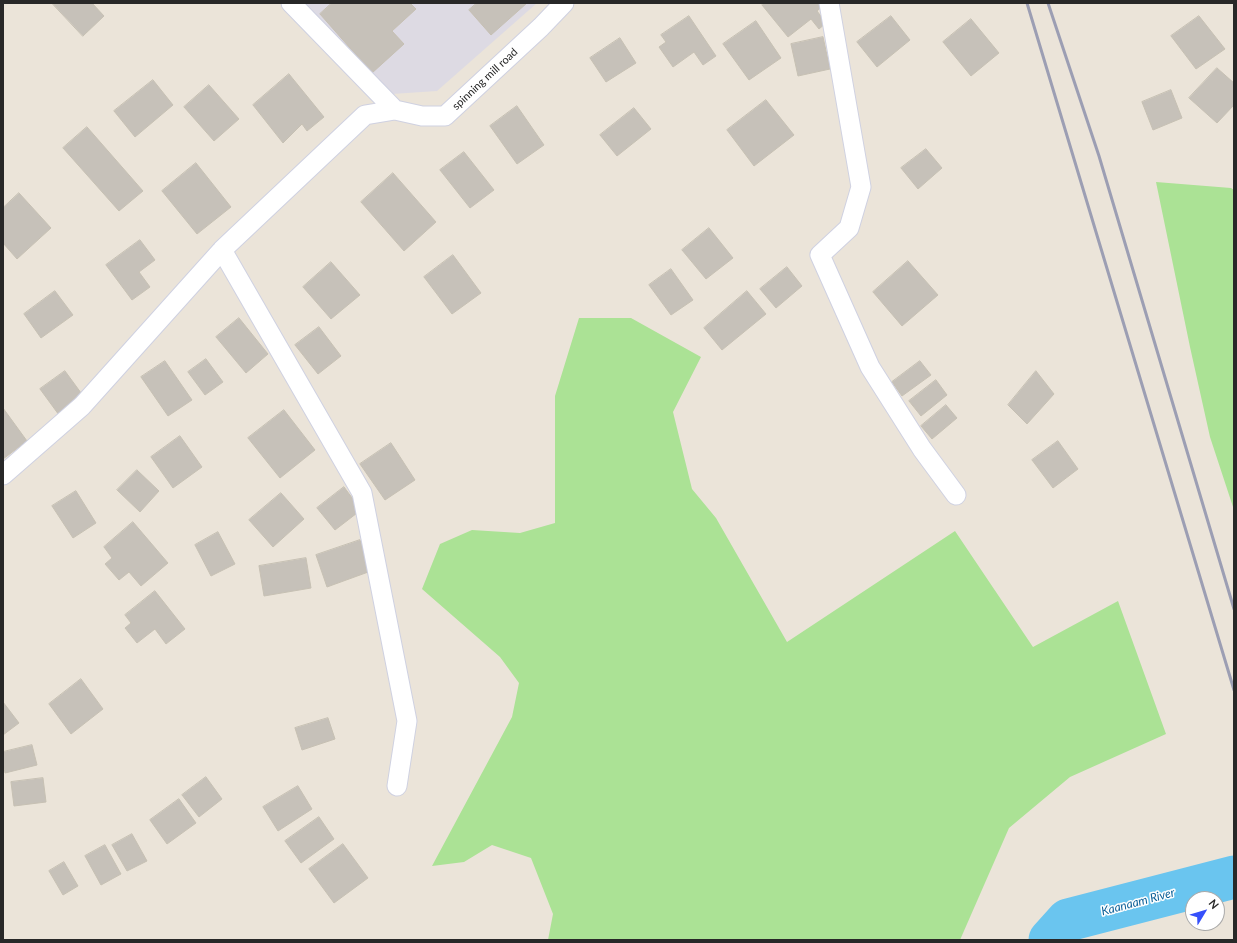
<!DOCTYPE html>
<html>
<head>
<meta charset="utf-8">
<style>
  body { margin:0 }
  #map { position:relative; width:1237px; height:943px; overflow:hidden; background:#ebe4d9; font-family:Lato,sans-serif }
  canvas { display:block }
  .frame { position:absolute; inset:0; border:4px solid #282828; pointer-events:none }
  .north { position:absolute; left:1185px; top:891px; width:40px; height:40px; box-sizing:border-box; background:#fff; border:1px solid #a9a9a9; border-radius:50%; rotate:52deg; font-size:11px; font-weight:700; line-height:16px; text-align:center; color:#282828 }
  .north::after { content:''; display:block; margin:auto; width:14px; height:18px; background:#3650fb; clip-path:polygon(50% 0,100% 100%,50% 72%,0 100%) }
</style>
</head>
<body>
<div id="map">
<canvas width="1237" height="943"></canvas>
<div class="frame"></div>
<div class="north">N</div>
</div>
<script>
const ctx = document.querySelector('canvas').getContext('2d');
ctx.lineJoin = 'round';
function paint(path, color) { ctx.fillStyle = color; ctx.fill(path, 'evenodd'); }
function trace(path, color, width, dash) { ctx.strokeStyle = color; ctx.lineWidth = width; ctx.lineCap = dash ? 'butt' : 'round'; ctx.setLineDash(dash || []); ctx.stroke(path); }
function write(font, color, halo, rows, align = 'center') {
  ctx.font = font + ' Lato,sans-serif'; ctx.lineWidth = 3; ctx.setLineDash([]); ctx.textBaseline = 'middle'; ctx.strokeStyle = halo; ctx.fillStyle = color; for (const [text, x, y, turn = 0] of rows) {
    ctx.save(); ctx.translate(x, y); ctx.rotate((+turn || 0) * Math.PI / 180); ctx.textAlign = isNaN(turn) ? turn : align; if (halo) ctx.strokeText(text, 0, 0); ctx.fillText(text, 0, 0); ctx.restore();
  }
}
const industrial = new Path2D(`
  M299 3H537L437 91 392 94Z`);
const green = new Path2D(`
  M1156 182 1231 188 1234 190V510L1210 437 1190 347Z
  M579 318H631L701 357 673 412 692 489 716 518 787 642 955 531 1033 647 1118 601 1166 734 1070 777 1009 828 960 940H548L553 914 531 858 492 845 464 862 432 866 512 717 519 683 500 657 422 589 440 544 472 530 520 533 555 523V396Z`);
const river = new Path2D(`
  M1050 940 1068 920 1234 877`);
const building = new Path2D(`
  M52 3H92L104 16 83 36Z
  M332 3H410L416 9 392 31 404 44 372 73 320 14Z
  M477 3H527L491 35 469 10Z
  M764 3H826L817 11 826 23 819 29 811 19 788 37 762 5Z
  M689 16 716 56 703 65 694 52 673 67 659 47 666 42 661 35Z
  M891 16 910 40 877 67 857 42Z
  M1199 16 1225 49 1196 69 1171 36Z
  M971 19 999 53 971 76 943 42Z
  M756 21 781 58 749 80 723 44Z
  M823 37 830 69 798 76 791 44Z
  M620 38 636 63 606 82 590 58Z
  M1217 68 1234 83V105L1217 123 1189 98Z
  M289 74 324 117 307 131 302 124 283 143 253 105Z
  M153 80 173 105 135 137 114 111Z
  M209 85 239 119 214 141 184 107Z
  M1171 90 1182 118 1153 130 1142 102Z
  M766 100 794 135 754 166 727 130Z
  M517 106 544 145 517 164 490 126Z
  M634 108 651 129 617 156 600 135Z
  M87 127 143 191 119 211 63 148Z
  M926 149 942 168 918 189 901 168Z
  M464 152 494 190 470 208 440 170Z
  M196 163 231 207 197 234 162 191Z
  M393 173 436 222 404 251 361 202Z
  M19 193 51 228 17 259 3 243V208Z
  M709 228 733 258 706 279 682 250Z
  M140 240 155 260 139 272 150 287 132 300 106 265Z
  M453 255 481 293 452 314 424 277Z
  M908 261 938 295 902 326 873 292Z
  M331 262 360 295 331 319 303 287Z
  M787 267 802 286 776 308 760 289Z
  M671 269 693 300 671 315 649 285Z
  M55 291 73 315 41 338 24 314Z
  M747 291 766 314 722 350 704 328Z
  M239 318 268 354 246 373 216 337Z
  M319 327 341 356 318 374 295 345Z
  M206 359 223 382 205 395 188 372Z
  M165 361 192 400 168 416 141 377Z
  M920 361 931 375 902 396 892 382Z
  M65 371 84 397 59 415 40 389Z
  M1036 371 1054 394 1027 424 1008 405Z
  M936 380 947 395 921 416 909 401Z
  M946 405 957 418 932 439 921 426Z
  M3 408 27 441 3 459Z
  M284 410 315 450 280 478 248 438Z
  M180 436 202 467 173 488 151 457Z
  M1058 441 1078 469 1053 488 1032 460Z
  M391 443 415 480 385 500 360 464Z
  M137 470 159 491 140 512 117 490Z
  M344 487 361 510 335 530 317 508Z
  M76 491 96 523 73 538 52 506Z
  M281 493 304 519 273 547 249 520Z
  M133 522 168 563 141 586 129 572 119 580 105 564 112 558 104 547Z
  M218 532 235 564 211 576 195 545Z
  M360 540 371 571 327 587 316 555Z
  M306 558 311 588 264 596 259 566Z
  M155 591 185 629 166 644 155 629 137 643 125 628 131 623 125 615Z
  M81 679 103 709 71 734 49 704Z
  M3 702 19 723 3 735Z
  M328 718 335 739 302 750 295 728Z
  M32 745 37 765 5 773 3 763V752Z
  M206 777 222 799 199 817 182 795Z
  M43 778 46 802 14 806 11 782Z
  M298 786 312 809 278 831 263 807Z
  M179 799 196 823 167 844 150 820Z
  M319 817 334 839 301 863 285 841Z
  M132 834 147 861 127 871 112 845Z
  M343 844 368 878 334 903 309 869Z
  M105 845 121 874 101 885 85 856Z
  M64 862 78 886 63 895 49 871Z`);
const street = new Path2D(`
  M291 3 395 110 422 116H445L541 27 564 3
  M829 3 861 187 849 228 820 255 870 367 922 449 956 495
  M222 250 362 493 407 721 397 786
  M3 475 82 406 222 250 365 115 395 110`);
const rail = new Path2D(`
  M1027 3 1234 690
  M1048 3 1099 156 1234 609`);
const streetNames = [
  ["spinning mill road",485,79,-43]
];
const waterNames = [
  ["Kaanaam River",1138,902,-15]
];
paint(industrial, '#dddae3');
paint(green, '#abe295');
trace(river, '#6ac5ef', 43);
paint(building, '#c6c1b9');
trace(building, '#c6c0b3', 1);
trace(street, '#cfd1e1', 21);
trace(street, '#fff', 19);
trace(rail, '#9c9eb3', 3);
write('11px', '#282828', '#fff', streetNames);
write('italic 12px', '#0c6098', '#fff', waterNames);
</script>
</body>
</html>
